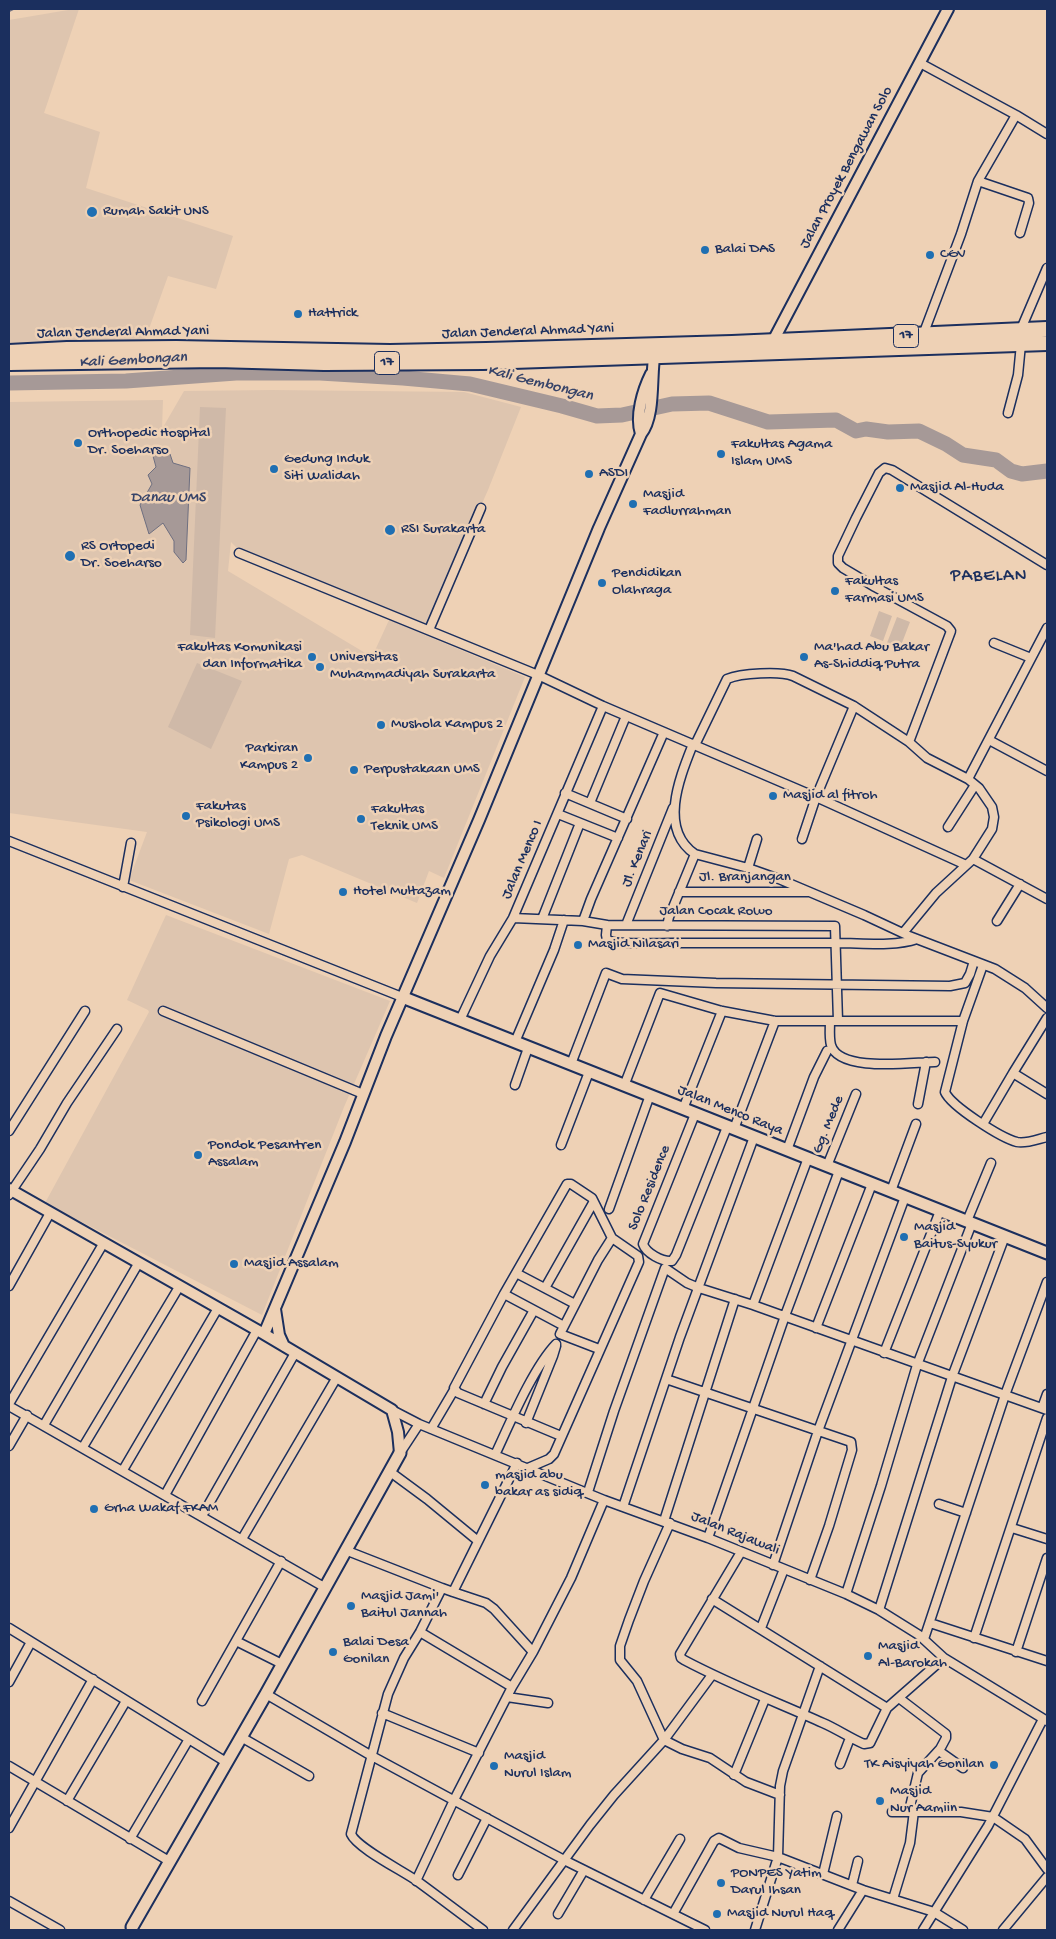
<!DOCTYPE html>
<html>
<head>
<meta charset="utf-8">
<style>
  body { margin:0 }
  #map { position:relative; width:1056px; height:1939px; overflow:hidden; background:#eed1b5; font-family:"Gochi Hand",sans-serif }
  canvas { display:block }
  .frame { position:absolute; inset:0; border:10px solid #1b2f5e; pointer-events:none }
</style>
</head>
<body>
<div id="map">
<canvas width="1056" height="1939"></canvas>
<div class="frame"></div>
</div>
<script>
const ctx = document.querySelector('canvas').getContext('2d');
ctx.lineJoin = 'round';
function paint(path, color) { ctx.fillStyle = color; ctx.fill(path, 'evenodd'); }
function trace(path, color, width, dash) { ctx.strokeStyle = color; ctx.lineWidth = width; ctx.lineCap = dash ? 'butt' : 'round'; ctx.setLineDash(dash || []); ctx.stroke(path); }
function write(font, color, halo, rows, align = 'center') {
  ctx.font = font + ' "Gochi Hand",sans-serif'; ctx.lineWidth = 5; ctx.setLineDash([]); ctx.textBaseline = 'middle'; ctx.strokeStyle = halo; ctx.fillStyle = color; for (const [text, x, y, turn = 0] of rows) {
    ctx.save(); ctx.translate(x, y); ctx.rotate((+turn || 0) * Math.PI / 180); ctx.textAlign = isNaN(turn) ? turn : align; if (halo) ctx.strokeText(text, 0, 0); ctx.fillText(text, 0, 0); ctx.restore();
  }
}
const built = new Path2D(`
  M74 9H79L44 113 100 132 86 188 233 236 216 289 168 276 145 340 9 347V20Z
  M272 390 464 392 521 407 488 490 427 628 292 571 240 551 231 542 228 571 372 657 389 620 525 677 444 878 429 871 417 903 302 855 289 859 269 934 129 880 147 832 9 813V402L163 400 162 429 184 391Z
  M166 915 390 1001 344 1107 262 1315 45 1203 149 1012 148 1010 127 1000Z`);
const green = new Path2D(`
  M200 407 226 408 215 638 190 635Z
  M879 611 892 616 883 641 870 636Z
  M897 617 910 622 900 648 887 643Z
  M197 663 242 681 211 749 168 727Z`);
const water = new Path2D(`
  M163 453 170 454 173 463 190 468 186 560 183 563 174 552V541L163 523 149 534 140 505 152 484 148 475 156 467 153 456Z`);
const stream = new Path2D(`
  M9 11 13 9`);
const river = new Path2D(`
  M9 383 126 381 236 373H320L403 378 470 384 562 406 597 416 622 415 672 404 709 403 768 422 836 420 856 431 866 429 888 432 919 431 946 444 963 455 996 460 1011 471 1022 474 1047 471`);
const minor = new Path2D(`
  M920 63 1016 115 1047 134
  M1016 115 978 181 1028 198 1029 203 1020 233
  M923 335 961 234 978 181
  M1008 413 1018 375 1021 344V329L1047 268
  M239 553 538 675 603 706 816 797 966 865
  M429 630 481 508
  M994 643 1031 658
  M989 740 1047 771
  M909 742 951 631 947 626 875 587 843 568 838 563V556L856 518 879 473 885 468 892 470 1047 565
  M693 744C680 777 658 829 695 854L748 868 779 879 864 915 909 936 995 969 1025 988 1047 1008
  M695 745 727 679C741 673 780 671 793 676L854 706 909 742 927 758 968 779 979 788 992 807 994 817 992 829 973 859 936 893 903 933
  M968 779 1047 628
  M565 793 627 819
  M590 803 626 716
  M558 814 618 838
  M948 827 975 785
  M802 839 816 797 854 706
  M9 841 402 997
  M973 859 1047 899
  M748 868 757 839
  M123 887 131 843
  M679 892H807
  M513 918 583 921 591 899 664 732
  M542 919 580 823
  M583 921 607 925
  M997 921 1020 884
  M626 925 673 808
  M667 926 669 917 695 854
  M983 965 963 1021 945 1092C951 1106 1001 1138 1017 1142 1026 1144 1038 1139 1047 1137
  M163 1011 363 1094
  M1047 1018 1013 1073 1047 1094
  M460 1020 490 956 513 918 603 706
  M830 1021C830 1028 829 1038 831 1045 839 1073 913 1062 935 1062
  M838 1021 835 926 607 925 606 935 607 940C619 945 657 943 672 943 727 943 782 943 837 943 863 943 893 947 917 939
  M515 1042 554 950 564 920
  M571 1064 606 973 622 979 716 983 950 986 965 983 970 974 974 961
  M515 1085 528 1048
  M624 1086 660 993 722 1011 775 1021H963
  M918 1104 926 1062
  M683 1109 722 1011
  M695 1114 643 1244C646 1253 662 1262 672 1261L676 1255 727 1127
  M983 1124 1013 1073
  M734 1129 775 1021
  M9 1131 85 1011
  M561 1145 589 1072
  M787 1150 814 1077 827 1051
  M827 1166 856 1094
  M891 1191 916 1124
  M9 1195 40 1149 67 1103 117 1029
  M609 1209 650 1095
  M967 1221 991 1163
  M516 1273 575 1304
  M9 1286 50 1213
  M545 1288 593 1203
  M504 1294 564 1326
  M753 1305 808 1158
  M816 1328 872 1184
  M884 1353 940 1211
  M666 1379 851 1442 852 1450 829 1526 810 1580
  M9 1404 103 1244
  M484 1404 502 1367 534 1310
  M9 1406 324 1587
  M1042 1408 1047 1394
  M392 1410 419 1424 604 1500 708 1538 846 1594 879 1610 919 1635 944 1658 1047 1721
  M526 1423 553 1356 556 1346
  M44 1425 138 1264
  M431 1429 454 1390
  M561 1436 458 1393 454 1388 504 1294 567 1184H571L592 1198 612 1238
  M9 1446 27 1415
  M83 1447 179 1287
  M400 1453 419 1424
  M495 1455C510 1423 533 1368 556 1344
  M528 1468 549 1459 554 1454 639 1262 638 1256 612 1238 598 1260 560 1334 599 1349
  M123 1470 218 1308
  M389 1471 427 1499 478 1541
  M588 1492 614 1411 665 1268 687 1283 699 1288 753 1305 1047 1410
  M165 1495 257 1330
  M939 1504 966 1513
  M623 1507 680 1337 754 1137
  M202 1516 295 1353
  M664 1521 735 1299
  M670 1523 644 1581 629 1620 620 1646V1660L637 1681 664 1740 682 1749 710 1758 746 1782 780 1795
  M1012 1528 1047 1539
  M708 1538 786 1313 839 1171
  M242 1539 337 1377
  M345 1550 442 1588
  M741 1552 680 1654 681 1658 684 1660C729 1684 776 1702 823 1723 837 1729 850 1738 864 1744L870 1743 887 1708 944 1658
  M773 1565 818 1431 905 1197
  M846 1594 881 1486 917 1365 972 1223
  M712 1599 887 1708
  M879 1610 952 1377 1005 1236
  M930 1623 1047 1661
  M9 1628 226 1762
  M761 1628 784 1569
  M420 1632 512 1687 533 1652 494 1609 486 1603 453 1592
  M974 1638 1047 1418
  M924 1639 1005 1395 1047 1282
  M236 1641 282 1664
  M533 1652 571 1578 604 1500
  M1016 1652 1047 1558
  M9 1682 31 1642
  M266 1694 370 1755 566 1861 705 1930
  M507 1697 548 1703
  M899 1698 946 1734V1738L939 1751 963 1768
  M202 1701 281 1561
  M382 1713 479 1753
  M241 1737 309 1776
  M840 1764 850 1738
  M9 1766 169 1861
  M734 1775 765 1699
  M67 1801 126 1701
  M909 1811 918 1773 940 1749
  M892 1812H961L993 1817 1025 1839 1047 1869
  M9 1828 93 1679
  M130 1839 189 1739
  M823 1874 837 1816
  M458 1875 487 1818
  M416 1881 454 1800 512 1687
  M852 1885 858 1861
  M893 1899 910 1843 914 1811
  M644 1900 680 1839
  M9 1901 60 1930
  M558 1914 584 1870
  M673 1914 714 1841 719 1838 739 1848 778 1857 863 1890 934 1912 963 1930
  M483 1930C461 1914 439 1897 417 1881 403 1871 357 1848 351 1834L388 1694 404 1658 420 1632 442 1588 453 1592 517 1463
  M513 1930 590 1825 614 1795 664 1740 712 1675
  M755 1930 778 1857 780 1786 783 1771 820 1666
  M838 1930 863 1890
  M923 1930 988 1826 1043 1719
  M1003 1930 1047 1877`);
const tertiary = new Path2D(`
  M773 341 948 9
  M641 434C635 416 643 390 651 374
  M9 1189 264 1334 345 1142 386 1036 479 820 599 528 641 434C656 415 650 375 655 351
  M275 1309 279 1335 284 1346
  M264 1334 392 1410 398 1432 400 1453`);
const secondary = new Path2D(`
  M402 997 1047 1253
  M132 1927 266 1694 400 1453`);
const trunk = new Path2D(`
  M9 352 67 349 176 348 390 352 486 350 732 343 1047 329
  M9 363 217 360 324 363 483 362 1047 343`);
const markers = [
  [92,212,6,"#1f6fb2"],
  [705,250,5,"#1f6fb2"],
  [930,255,5,"#1f6fb2"],
  [298,314,5,"#1f6fb2"],
  [78,443,5,"#1f6fb2"],
  [721,454,5,"#1f6fb2"],
  [274,469,5,"#1f6fb2"],
  [589,474,5,"#1f6fb2"],
  [900,488,5,"#1f6fb2"],
  [633,504,5,"#1f6fb2"],
  [390,530,6,"#1f6fb2"],
  [70,556,6,"#1f6fb2"],
  [602,583,5,"#1f6fb2"],
  [835,591,5,"#1f6fb2"],
  [312,657,5,"#1f6fb2"],
  [804,657,5,"#1f6fb2"],
  [320,667,5,"#1f6fb2"],
  [381,725,5,"#1f6fb2"],
  [308,758,5,"#1f6fb2"],
  [354,770,5,"#1f6fb2"],
  [773,796,5,"#1f6fb2"],
  [186,816,5,"#1f6fb2"],
  [361,819,5,"#1f6fb2"],
  [343,892,5,"#1f6fb2"],
  [578,945,5,"#1f6fb2"],
  [198,1155,5,"#1f6fb2"],
  [904,1237,5,"#1f6fb2"],
  [234,1264,5,"#1f6fb2"],
  [485,1485,5,"#1f6fb2"],
  [94,1509,5,"#1f6fb2"],
  [351,1606,5,"#1f6fb2"],
  [333,1652,5,"#1f6fb2"],
  [868,1656,5,"#1f6fb2"],
  [994,1765,5,"#1f6fb2"],
  [494,1766,5,"#1f6fb2"],
  [880,1801,5,"#1f6fb2"],
  [721,1883,5,"#1f6fb2"],
  [717,1914,5,"#1f6fb2"]
];
const shields = [
  [906,336,25],
  [387,363,25]
];
const shieldNames = [
  ["17",906,336],
  ["17",387,363]
];
const streetNames = [
  ["Jalan Proyek Bengawan Solo",847,168,-62],
  ["Jalan Jenderal Ahmad Yani",528,332,-2],
  ["Jalan Jenderal Ahmad Yani",123,333,-1],
  ["Jl. Kenari",638,859,-68],
  ["Jalan Menco I",523,860,-67],
  ["Jl. Branjangan",745,878],
  ["Jalan Cocak Rowo",716,912],
  ["Jalan Menco Raya",730,1111,22],
  ["Gg. Mede",829,1125,-68],
  ["Solo Residence",650,1188,-68],
  ["Jalan Rajawali",735,1534,22]
];
const poiNames = [
  ["Rumah Sakit UNS",103,212],
  ["Balai DAS",715,250],
  ["CGV",940,255],
  ["Hattrick",308,314],
  ["Orthopedic Hospital",88,434],
  ["Dr. Soeharso",88,451],
  ["Fakultas Agama",731,445],
  ["Islam UMS",731,462],
  ["Gedung Induk",284,460],
  ["Siti Walidah",284,477],
  ["ASDI",599,474],
  ["Masjid Al-Huda",910,488],
  ["Masjid",643,495],
  ["Fadlurrahman",643,512],
  ["RSI Surakarta",401,530],
  ["RS Ortopedi",81,547],
  ["Dr. Soeharso",81,564],
  ["Pendidikan",612,574],
  ["Olahraga",612,591],
  ["Fakultas",845,582],
  ["Farmasi UMS",845,599],
  ["Fakultas Komunikasi",302,648,"right"],
  ["dan Informatika",302,665,"right"],
  ["Ma'had Abu Bakar",814,648],
  ["As-Shiddiq Putra",814,665],
  ["Universitas",330,658],
  ["Muhammadiyah Surakarta",330,675],
  ["Mushola Kampus 2",391,725],
  ["Parkiran",298,749,"right"],
  ["Kampus 2",298,766,"right"],
  ["Perpustakaan UMS",364,770],
  ["Masjid al fitroh",783,796],
  ["Fakutas",196,807],
  ["Psikologi UMS",196,824],
  ["Fakultas",371,810],
  ["Teknik UMS",371,827],
  ["Hotel Multazam",353,892],
  ["Masjid Nilasari",588,945],
  ["Pondok Pesantren",208,1146],
  ["Assalam",208,1163],
  ["Masjid",914,1228],
  ["Baitus-Syukur",914,1245],
  ["Masjid Assalam",244,1264],
  ["masjid abu",495,1476],
  ["bakar as sidiq",495,1493],
  ["Grha Wakaf FKAM",104,1509],
  ["Masjid Jami'",361,1597],
  ["Baitul Jannah",361,1614],
  ["Balai Desa",343,1643],
  ["Gonilan",343,1660],
  ["Masjid",878,1647],
  ["Al-Barokah",878,1664],
  ["Masjid",504,1757],
  ["Nurul Islam",504,1774],
  ["TK Aisyiyah Gonilan",984,1765,"right"],
  ["Masjid",890,1792],
  ["Nur Aamiin",890,1809],
  ["PONPES Yatim",731,1874],
  ["Darul Ihsan",731,1891],
  ["Masjid Nurul Haq",727,1914]
];
const waterNames = [
  ["Kali Gembongan",133,361,-3],
  ["Kali Gembongan",540,384,14],
  ["Danau UMS",168,499]
];
const quarterNames = [
  ["PABELAN",989,577]
];
paint(built, '#dec5af');
paint(green, '#cfb9a8');
paint(water, '#a69997');
trace(water, '#6e6f80', 1);
trace(stream, '#6e6f80', 2.5);
trace(river, '#a69997', 15);
trace(minor, '#1b2f5e', 11);
trace(tertiary, '#1b2f5e', 14);
trace(secondary, '#1b2f5e', 15);
trace(trunk, '#1b2f5e', 18);
trace(minor, '#eed1b5', 8);
trace(tertiary, '#eed1b5', 10);
trace(secondary, '#eed1b5', 11);
trace(trunk, '#eed1b5', 14);
for (const [x, y, r, color] of markers) { const dot = new Path2D(); dot.arc(x, y, r, 0, 2 * Math.PI); ctx.fillStyle = color; ctx.fill(dot); trace(dot, '#eed1b5', 2); }
for (const [x, y, w] of shields) { const box = new Path2D(); box.roundRect(x - w / 2, y - 11.5, w, 23, 4); ctx.fillStyle = '#eed1b5'; ctx.fill(box); trace(box, '#1b2f5e', 1); }
write('bold 14px', '#1b2f5e', null, shieldNames);
write('15px', '#1b2f5e', '#eed1b5', streetNames);
write('15px', '#1b2f5e', '#eed1b5', poiNames, 'left');
write('italic 16px', '#374469', '#eed1b5', waterNames);
ctx.letterSpacing = '1px';
write('18px', '#1b2f5e', '#eed1b5', quarterNames);
ctx.letterSpacing = '0px';
</script>
</body>
</html>
